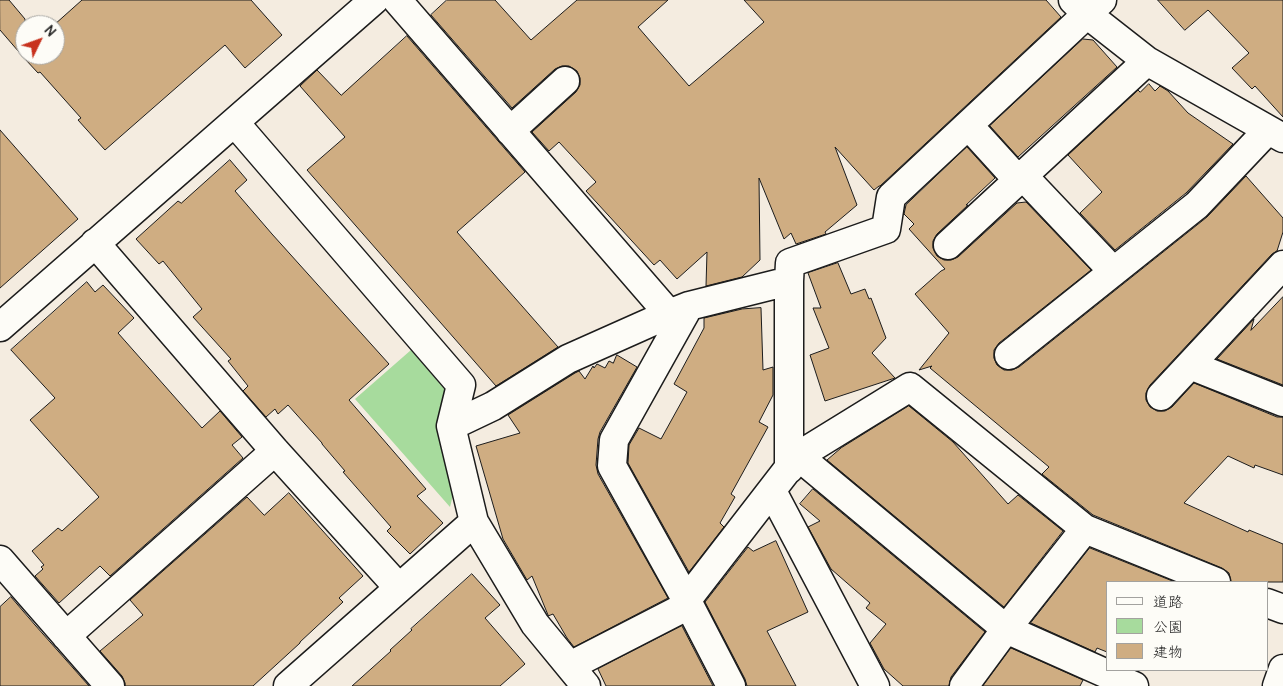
<!DOCTYPE html>
<html>
<head>
<meta charset="utf-8">
<style>
  body { margin:0 }
  #map { position:relative; width:1283px; height:686px; overflow:hidden; background:#f4ece0; font-family:Delius,"Klee One",sans-serif }
  canvas { display:block }
  .legend { position:absolute; left:1106px; top:581px; width:162px; height:90px; box-sizing:border-box; background:#fdfcf7; border:1px solid #a3a29f; margin:0; padding:6px 9px; list-style:none; font-size:15px; color:#1c1c1c }
  .legend li { display:flex; align-items:center; gap:10px; height:25px }
  .legend b { width:25px; border:1px solid #a3a29f }
  .north { position:absolute; left:15px; top:15px; width:50px; height:50px; box-sizing:border-box; background:#fdfcf7; border:1px solid #a3a29f; border-radius:50%; rotate:48deg; font-size:14px; font-weight:700; line-height:20px; text-align:center; color:#1c1c1c }
  .north::after { content:''; display:block; margin:auto; width:18px; height:22px; background:#c8321e; clip-path:polygon(50% 0,100% 100%,50% 72%,0 100%) }
</style>
</head>
<body>
<div id="map">
<canvas width="1283" height="686"></canvas>
<ul class="legend">
<li><b style="height:6px;background:#fdfcf7"></b>道路</li>
<li><b style="height:14px;background:#a7db9d"></b>公園</li>
<li><b style="height:14px;background:#cfad82"></b>建物</li>
</ul>
<div class="north">N</div>
</div>
<script>
const ctx = document.querySelector('canvas').getContext('2d');
ctx.lineJoin = 'round';
function paint(path, color) { ctx.fillStyle = color; ctx.fill(path, 'evenodd'); }
function trace(path, color, width, dash) { ctx.strokeStyle = color; ctx.lineWidth = width; ctx.lineCap = dash ? 'butt' : 'round'; ctx.setLineDash(dash || []); ctx.stroke(path); }
const green = new Path2D(`
  M411 350 447 392 440 429 453 495 450 507 355 399Z`);
const building = new Path2D(`
  M0 0H9L25 19V55H55V25H54L82 0H251L282 35 245 68 225 45 105 150 78 120 81 118 40 72 38 73 25 59 0 30Z
  M447 0H495L531 40 577 0H668L638 27 689 86 764 22 744 0H1046L1061 17 880 186H879L874 190 835 147 857 205 825 232 826 234 796 244 791 233 784 239 759 178 760 260 742 277 706 286 707 252 677 279 660 260 654 265 586 191 596 182 559 142 549 151 532 132 576 92 580 85V78L577 71 569 66H562L555 69 512 108 431 15Z
  M1158 0H1283V117L1255 86 1252 89 1232 68 1249 53 1208 10 1185 30Z
  M407 36 525 172 457 232 558 347 496 386 307 170 345 137 300 86 317 70 341 95Z
  M1083 39 1093 40 1117 67 1018 157 990 126Z
  M1149 84 1155 91 1160 86 1168 91 1188 113 1233 144 1186 193 1115 250 1080 213 1102 192 1068 155 1138 90 1140 92Z
  M0 130 78 219 0 288Z
  M967 147 995 178 966 205H968L937 234 933 241V248L937 256 944 260H951L958 257 1017 203 1026 202 1091 270 999 343 994 350V358L997 365 1004 370H1012L1019 367 1207 217 1246 176 1283 218V232L1277 251 1272 254 1150 385 1146 393V400L1150 407 1157 411H1165L1172 407 1194 383 1277 417H1283V475L1255 465 1254 468 1228 456 1184 503 1248 532 1249 530 1283 544V582H1231L1229 573 1222 568 1093 515 1042 474 1049 467 930 368 932 366 919 370 949 333 915 294 941 271 945 269 909 229 914 224 904 214 906 205Z
  M230 160 247 180 235 191 272 234 389 364 349 400 426 489 417 496 443 523 410 554 387 531 391 527 343 472 345 471 322 444V443L288 405 278 414 275 409 266 417 243 391 248 386 228 361 231 359 193 317 202 309 163 261 159 264 136 239 178 201 181 203Z
  M838 263 851 294 865 289 869 299 871 298 886 338 872 353 895 378 825 401 810 355 829 348 813 308H821L808 273Z
  M87 282 95 292 103 285 134 318 118 333 202 428 220 411 242 437 232 445 243 458 110 576 100 566 59 603 35 576 43 569 41 567 44 565 32 551 58 528 62 531 99 497 30 420 55 398 11 350Z
  M1283 297V385L1217 359 1254 319 1251 330Z
  M761 308 763 370 773 367V395L759 422 768 427 731 494 735 497 720 523 724 527 689 572 628 463 629 445 639 428 661 439 687 392 674 384 704 328V318L742 309Z
  M617 355 637 367 600 432 598 439 596 465 598 474 668 598 574 647 567 638 553 614 548 616V615L532 576 527 580 503 539 476 446 520 433 508 415 575 373 579 371 585 379 593 366 594 368 597 364 605 368 609 361 613 363Z
  M909 406 953 442 1008 504 1018 495 1063 531 1004 607 827 460 841 448Z
  M813 489 985 632 951 677 949 686H903L884 669 870 643 886 624 866 608 870 603 831 569 808 527 820 521 800 504Z
  M289 493 363 576 339 598 343 602 300 642V643L253 686H125V683L122 676 100 651 143 615 130 600 247 497 264 515Z
  M776 541 808 612 767 631 796 686H747L745 679 705 602 748 547 753 551Z
  M1090 548 1175 582H1107V652L1097 648 1095 652 1031 623Z
  M472 574 500 605 485 618 525 664 500 686H352L391 651 390 650 412 630 411 629Z
  M11 597 35 625 89 686H0V607Z
  M682 626 713 686H606L598 669Z
  M1011 648 1083 680 1080 686H983Z`);
const minor = new Path2D(`
  M397 0 669 314
  M1102 0 1087 14 1147 61 1283 138
  M235 123 461 385 451 426 474 522 535 624 586 686
  M968 125 1018 180
  M510 131 565 81
  M1023 176 1113 271
  M95 243 275 451 399 588
  M948 245 1147 61
  M689 306 614 440 612 466 687 601 731 686
  M0 327 374 0
  M1009 355 1197 205 1268 130
  M1190 365 1283 402
  M1161 396 1283 265
  M451 426 493 406 568 359 669 314 689 306 789 281 790 263 886 229 891 197 1087 14 1073 0
  M798 456 1006 629 1134 686
  M789 469V281
  M772 491 875 686
  M0 560 110 686
  M1267 603 1283 609
  M66 636 275 451
  M570 666 679 610 798 456 910 387 1085 529 1216 582
  M288 686 474 522
  M964 686 1006 629 1085 529
  M1277 686 1283 669`);
paint(green, '#a7db9d');
paint(building, '#cfad82');
trace(building, '#1c1c1c', 1);
trace(minor, '#1c1c1c', 31);
trace(minor, '#fdfcf7', 28);
</script>
</body>
</html>
